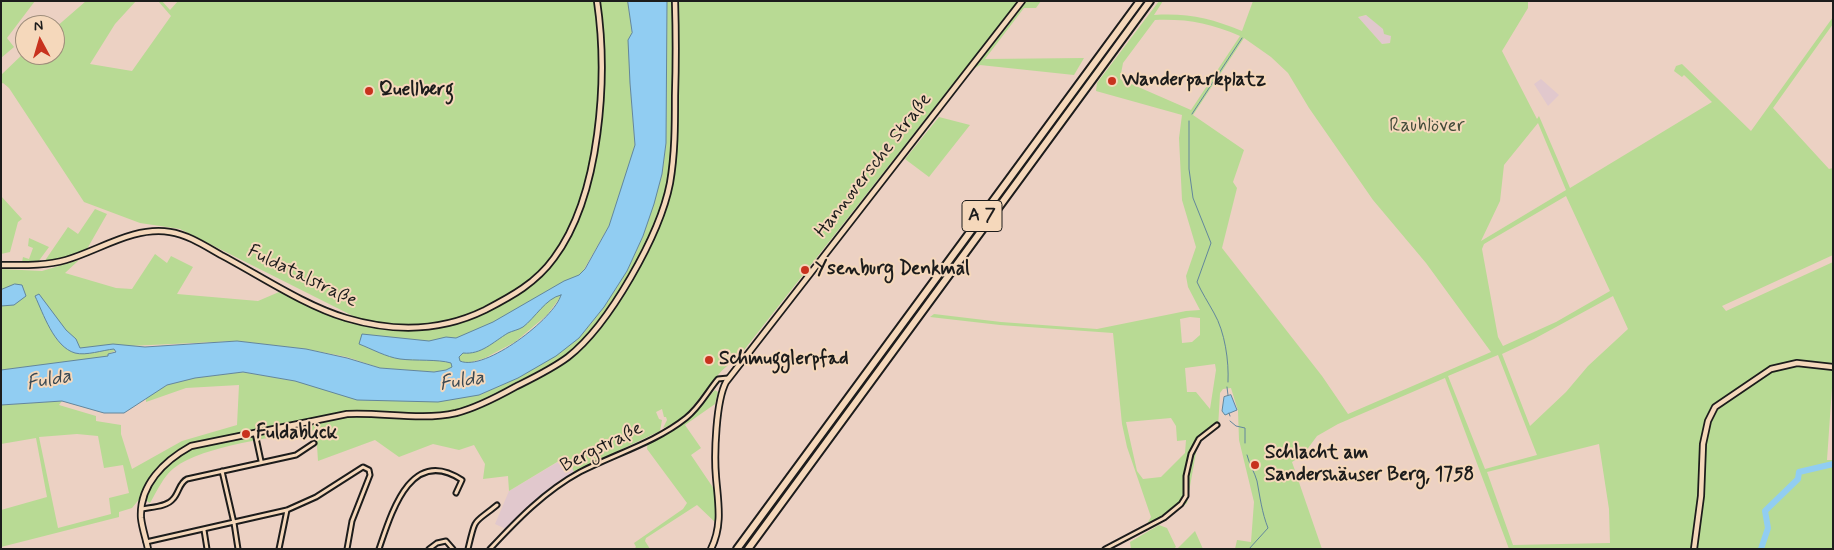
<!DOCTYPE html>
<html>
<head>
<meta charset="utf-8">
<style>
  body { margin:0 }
  #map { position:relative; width:1834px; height:550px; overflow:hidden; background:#ecd1c3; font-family:Mynerve,sans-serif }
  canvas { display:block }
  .frame { position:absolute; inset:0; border:2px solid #1c1c1c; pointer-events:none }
  .north { position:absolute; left:15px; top:15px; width:50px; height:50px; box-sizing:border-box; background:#f5d8bb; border:1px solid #9e8d7b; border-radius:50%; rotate:354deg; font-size:14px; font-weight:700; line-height:20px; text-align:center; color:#1c1c1c }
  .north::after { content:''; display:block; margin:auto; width:18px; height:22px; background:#c8321e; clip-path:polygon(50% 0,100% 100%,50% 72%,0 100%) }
</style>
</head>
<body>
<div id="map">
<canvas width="1834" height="550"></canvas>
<div class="frame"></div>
<div class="north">N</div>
</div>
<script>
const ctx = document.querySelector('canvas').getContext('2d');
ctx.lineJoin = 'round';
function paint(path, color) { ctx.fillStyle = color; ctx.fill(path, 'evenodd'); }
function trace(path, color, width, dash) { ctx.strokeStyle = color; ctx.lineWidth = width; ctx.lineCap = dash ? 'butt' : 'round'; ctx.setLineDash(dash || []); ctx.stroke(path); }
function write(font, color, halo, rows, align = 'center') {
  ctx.font = font + ' Mynerve,sans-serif'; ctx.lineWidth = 4; ctx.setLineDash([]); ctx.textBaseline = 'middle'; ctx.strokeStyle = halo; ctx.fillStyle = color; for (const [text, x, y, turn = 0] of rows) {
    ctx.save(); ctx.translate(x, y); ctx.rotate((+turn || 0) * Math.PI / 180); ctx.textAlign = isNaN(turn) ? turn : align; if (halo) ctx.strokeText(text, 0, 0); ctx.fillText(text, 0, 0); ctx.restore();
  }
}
const built = new Path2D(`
  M1368 15 1391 36 1390 43 1382 44 1358 17Z
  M1541 79 1559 95 1548 106 1534 84Z
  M568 456 574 472 522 511 506 529 495 524 509 491Z`);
const green = new Path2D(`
  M1 1H35L7 38 14 47 1 58Z
  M86 1H136L115 24 90 64 132 71 171 16 158 1H162L170 10 178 1H628L632 33 630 83 635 145 626 178 609 226 579 278 562 295 547 315 515 342 485 358 446 370 434 372 380 368 347 357 306 349 237 341 129 346 110 353 108 357 1 370V269L42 271 79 260 65 273 116 288 132 289 155 254 167 263 171 256 193 267 177 294 258 301 279 292 352 324 353 316 180 229 140 223 84 202 9 88 3 83 1 84V75L25 52V55H55V28Z
  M667 1H1041L1036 8H1024L985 59 1084 58 1074 75 980 65 975 68 967 66 737 359C708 375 694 420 663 428L667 420 666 417H664L662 409 656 412 659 419 662 420 660 431 574 472 567 456 509 491 508 476 483 479 485 464 474 445 459 450 433 444 399 457 375 440 318 461 316 430C278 437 204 445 174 468 163 477 157 491 150 503L141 497 132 508 119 512V517L1 547V510L47 497 36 438 1 444V405L62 401 59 405 96 416V421L121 425V434L132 469 182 441 237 425 239 385 186 388 146 402V398L167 385 194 378 243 372 295 381 479 395 518 378 579 338 604 307 627 271 643 236 662 174 666 143ZM77 434 98 436 104 468 123 465 129 493 109 498 111 514 58 528 39 437Z
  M1159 1H1163L1154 15C1188 13 1210 18 1242 31L1253 1H1528V8L1502 51 1537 119 1539 116 1570 188 1712 102 1684 75 1682 77 1674 71 1676 66 1682 64 1751 131 1833 17V24L1773 108 1829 169 1833 168V255L1722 306 1726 311 1833 262V373L1827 460H1833V549H1509L1445 378 1338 424 1317 436 1303 455 1292 462 1322 549H1235L1237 540 1251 542 1254 502 1239 440 1238 411 1231 388 1223 389 1220 393 1218 428 1203 438 1197 447 1187 503 1165 521 1150 529 1148 522 1151 517 1127 447 1122 424 1113 333 1000 325 930 317 934 314 1001 322 1097 329 1186 311 1200 310 1188 287 1186 276 1196 247 1182 200 1179 138 1182 115 1096 91 1097 83ZM1366 15 1383 29 1384 34 1391 36 1390 43 1382 44 1358 17ZM1155 20C1189 19 1209 23 1240 36L1191 110 1120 79 1123 63ZM1244 38 1271 57 1288 73 1309 108 1373 200 1426 263 1491 352 1348 414 1322 376 1222 248 1237 188 1233 182 1244 150 1193 115ZM1538 123 1566 190 1481 241 1500 201 1504 165ZM1566 196 1610 291 1556 322 1503 346 1498 337 1482 249 1484 244ZM1613 296 1628 329 1588 366 1566 392 1530 426 1502 354 1534 339ZM1190 317 1200 318V335L1192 342 1182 343 1180 319ZM1498 355 1537 455 1485 469 1448 376ZM1215 364 1216 370 1210 409 1196 392H1187L1185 368ZM1171 418 1176 426 1177 441 1186 440 1185 453 1161 477 1143 479 1137 471 1126 422ZM1599 444 1609 509 1610 543 1513 545 1487 472Z
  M939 117 970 125 929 177 905 159Z
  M1 196 22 219 18 222 10 252 1 254Z
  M95 209 107 214 87 249 62 258 44 262 68 227 78 234Z
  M29 238 49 247 38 262H22L23 257 29 259 33 248 28 246Z
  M715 390 718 392 715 404 685 425 701 448 691 455 714 489 717 524 697 505 646 538 645 541 650 549H634L636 547 634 543 683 509 687 503 647 449 648 441 668 432 689 418Z
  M1159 525 1167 528 1176 547 1173 549H1131L1130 542Z
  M1195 531 1203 549H1177Z`);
const water = new Path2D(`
  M628 1H667L666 143 662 174 654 204 643 236 627 271 604 307 579 338 556 356 518 378 479 395 438 402 357 400 295 381 243 372 195 378 167 385 124 413H104L62 401 1 405V370L108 356V354L116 352 114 349C103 350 86 356 75 353 54 347 43 313 35 296L39 294 66 330 76 339 80 348 113 344 145 347 237 341 306 349 347 358 380 368 434 372 446 370 452 367 451 363C438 359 415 361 400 359 386 357 372 349 359 344L362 334 429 341 446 337 456 338 493 322 564 281 579 275 585 269 609 226 635 145 630 83 628 40 632 33ZM561 295C555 318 485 372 460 361L459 357 463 353C481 355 493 342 508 333 512 331 518 330 523 327 535 318 546 298 561 295Z
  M15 284 22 285 26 296 14 305 1 306V290Z
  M1231 395 1237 410 1225 415 1222 411 1224 397Z`);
const stream = new Path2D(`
  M1192 114 1242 38
  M1189 121V169L1193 198 1211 243 1197 282C1202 293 1208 302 1214 313 1225 332 1229 361 1228 382
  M1227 387 1228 395
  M1229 413 1230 416
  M1230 421 1236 426 1245 428V443
  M1247 455C1249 464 1255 473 1257 481 1260 497 1262 513 1268 528L1249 549`);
const river = new Path2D(`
  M1761 549 1768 528 1765 511 1798 479 1799 472 1833 464`);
const street = new Path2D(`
  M255 433 261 461
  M222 471 234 523 238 549
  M142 509C151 507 167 507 173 499 179 493 179 483 187 479L296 455 314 443
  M204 530 207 549
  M146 542 287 510 316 497 363 467 369 470 370 475 352 521 347 549
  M279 549 287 510
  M379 549C392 511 411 446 462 480L456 493
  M429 549 437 543 446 541 453 549
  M468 549C476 515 473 525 497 505
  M490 549C517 520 545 491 580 472 615 454 656 442 686 418 700 407 707 392 718 379L728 378
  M1105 549 1164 518 1181 504 1186 496V476L1191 454 1199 439 1217 425`);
const secondary = new Path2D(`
  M1 265C23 265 45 266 66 260 100 250 134 226 170 232 189 235 205 246 221 255 259 275 305 306 346 318 393 332 440 332 485 310 512 296 536 283 554 258 601 195 608 76 597 1
  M148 549C146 539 142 528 141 518 139 485 164 461 191 446L347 414C383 412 420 421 456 413 476 408 497 397 515 387 533 378 552 369 568 357 609 325 660 235 670 183 675 154 675 125 675 96 676 64 676 33 675 1
  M711 549C723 525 718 502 716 477 714 454 716 401 726 382L1022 1
  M1694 549 1701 496 1703 444 1708 421 1715 407 1771 369 1797 363 1833 367`);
const highway = new Path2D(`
  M737 549 1140 1
  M748 549 1150 1`);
const markers = [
  [1112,81,5,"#c8321e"],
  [369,91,5,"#c8321e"],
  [805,270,5,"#c8321e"],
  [709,360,5,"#c8321e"],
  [246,434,5,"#c8321e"],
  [1255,465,5,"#c8321e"]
];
const shields = [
  [982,216,40]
];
const shieldNames = [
  ["A 7",982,216]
];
const poiNames = [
  ["Wanderparkplatz",1122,81],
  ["Quellberg",379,91],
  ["Ysenburg Denkmal",815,270],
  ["Schmugglerpfad",719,360],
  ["Fuldablick",256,434],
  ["Schlacht am",1265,454],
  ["Sandershäuser Berg, 1758",1265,476]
];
const parkNames = [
  ["Rauhlöver",1427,127]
];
const streetNames = [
  ["Hannoversche Straße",874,166,-52],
  ["Fuldatalstraße",302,277,26],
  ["Bergstraße",602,448,-27]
];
const waterNames = [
  ["Fulda",49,381,-11],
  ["Fulda",462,382,-9]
];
paint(built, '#e1c8cd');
paint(green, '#b8da94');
paint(water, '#91cdf2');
trace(water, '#62869c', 1);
trace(stream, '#62869c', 1);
trace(river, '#91cdf2', 6);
trace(street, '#1c1c1c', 7);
trace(secondary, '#1c1c1c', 8);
trace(highway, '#1c1c1c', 10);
trace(street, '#f5d8bb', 3);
trace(secondary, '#f5d8bb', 4.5);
trace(highway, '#f5d8bb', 6);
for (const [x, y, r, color] of markers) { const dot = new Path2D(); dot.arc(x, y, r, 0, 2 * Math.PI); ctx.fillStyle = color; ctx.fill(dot); trace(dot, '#f5d8bb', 2); }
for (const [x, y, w] of shields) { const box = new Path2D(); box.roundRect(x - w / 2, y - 15.5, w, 31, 4); ctx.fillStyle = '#f5d8bb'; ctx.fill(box); trace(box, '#1c1c1c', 1); }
write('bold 18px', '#1c1c1c', null, shieldNames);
write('bold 19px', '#1c1c1c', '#f5d8bb', poiNames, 'left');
write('19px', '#434c3a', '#f5d8bb', parkNames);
write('19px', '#1c1c1c', '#f5d8bb', streetNames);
write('italic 20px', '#394852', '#f5d8bb', waterNames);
</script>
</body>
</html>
